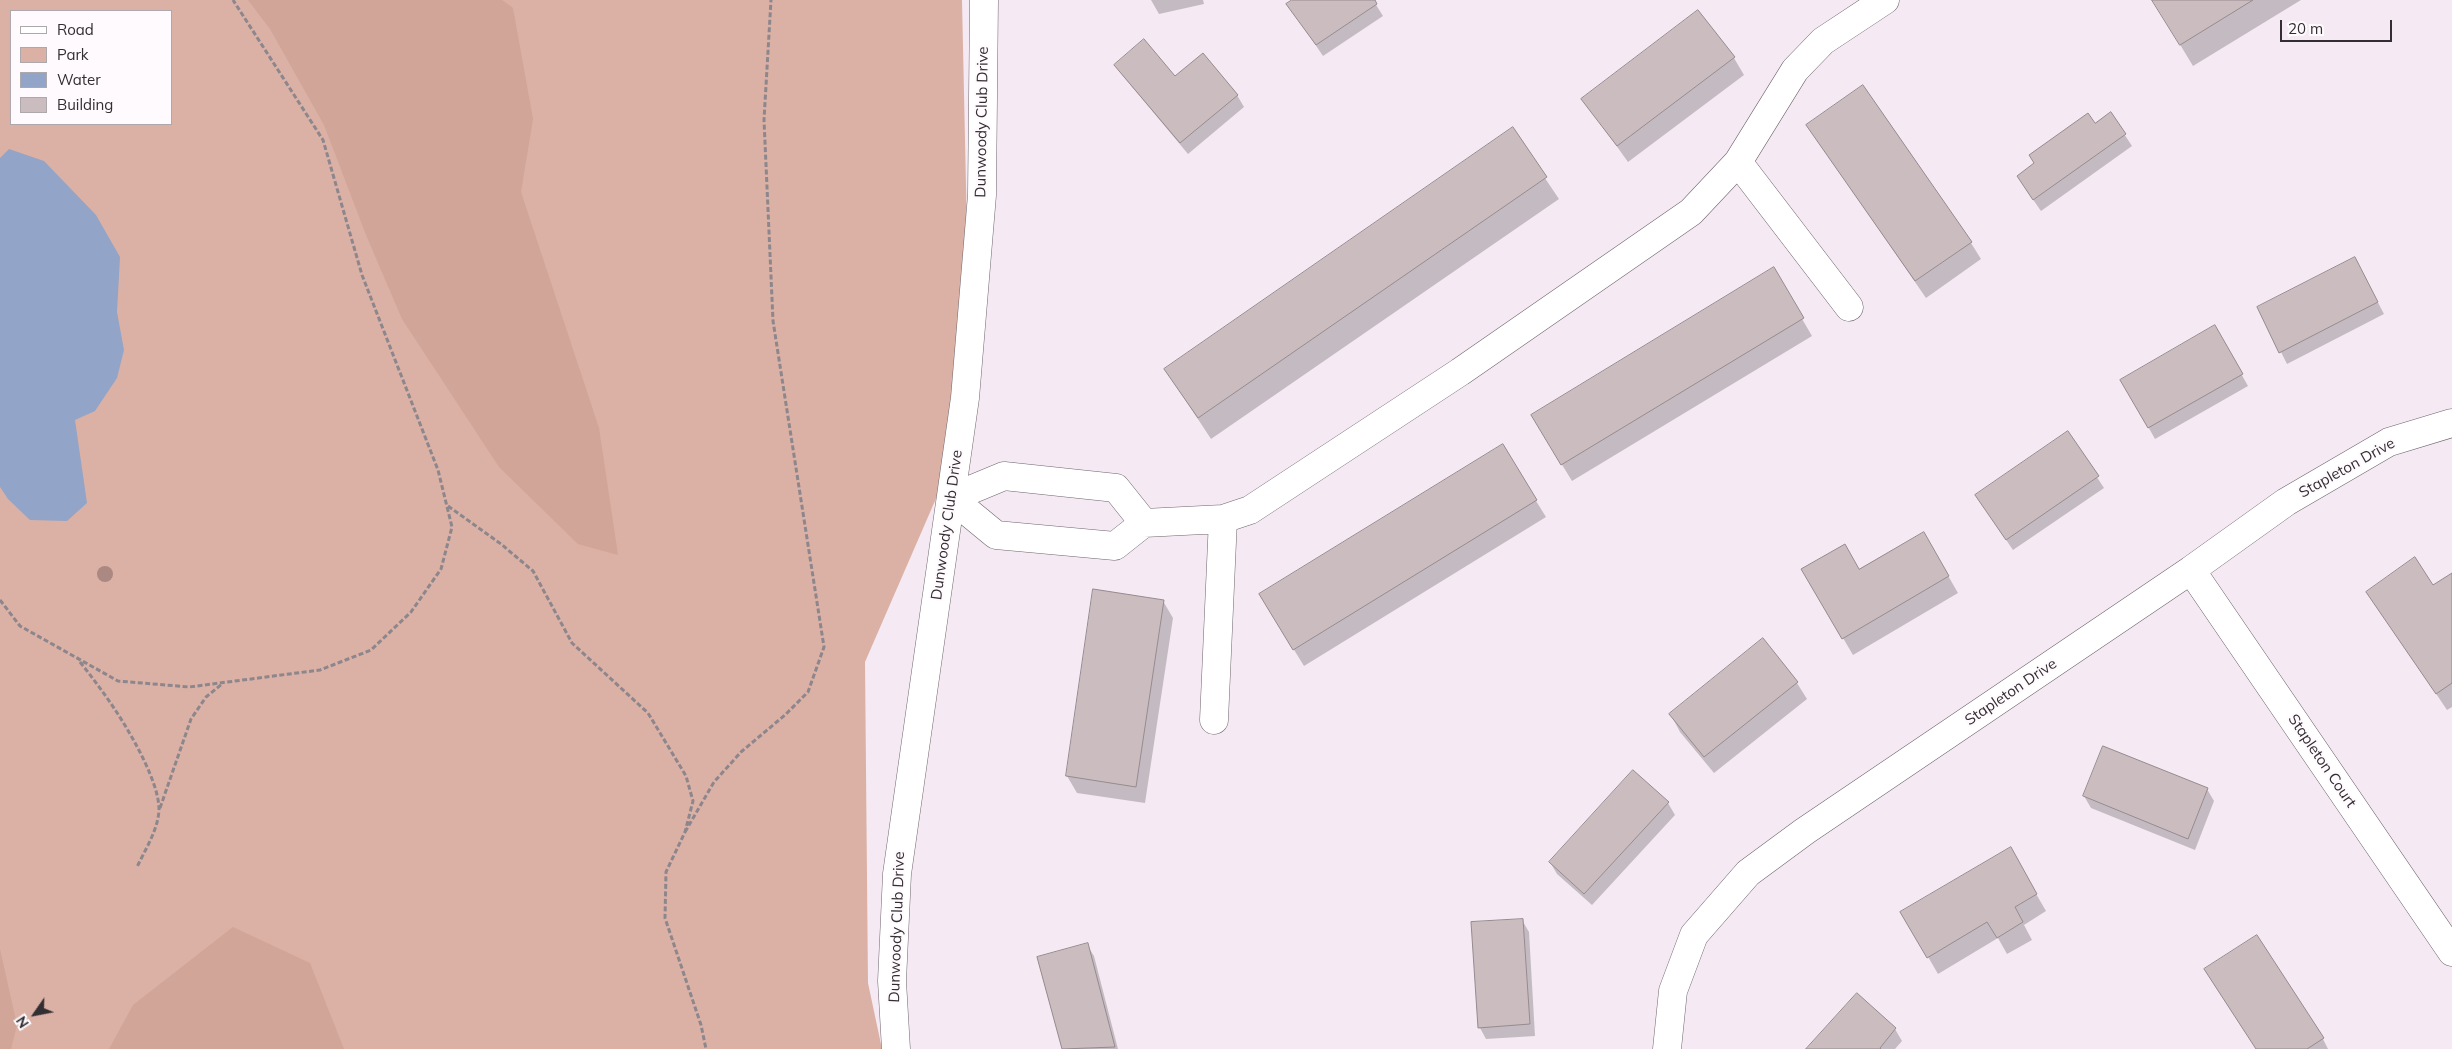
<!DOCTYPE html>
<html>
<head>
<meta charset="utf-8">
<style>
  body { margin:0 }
  #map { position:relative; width:2452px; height:1049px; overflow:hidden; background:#f5eaf3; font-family:Mulish,sans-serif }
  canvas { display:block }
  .legend { position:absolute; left:10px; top:10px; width:162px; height:115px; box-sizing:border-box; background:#fefafd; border:1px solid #aca8ab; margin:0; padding:6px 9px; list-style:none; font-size:15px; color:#322e31 }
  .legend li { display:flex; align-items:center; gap:10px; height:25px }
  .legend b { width:25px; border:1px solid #aca8ab }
  .north { position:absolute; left:10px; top:989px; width:50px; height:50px; -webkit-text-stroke:4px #fefafd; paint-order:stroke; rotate:237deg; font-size:14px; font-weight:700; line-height:20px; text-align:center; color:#322e31 }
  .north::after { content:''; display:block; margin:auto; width:18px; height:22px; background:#322e31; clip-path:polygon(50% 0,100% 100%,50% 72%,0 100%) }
  .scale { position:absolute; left:2280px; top:20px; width:112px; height:22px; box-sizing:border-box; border:2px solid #322e31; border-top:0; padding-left:6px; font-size:15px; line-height:18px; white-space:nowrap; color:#322e31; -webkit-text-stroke:4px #fefafd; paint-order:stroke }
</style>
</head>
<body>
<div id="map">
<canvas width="2452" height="1049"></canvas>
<ul class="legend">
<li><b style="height:6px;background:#fff"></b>Road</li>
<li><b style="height:14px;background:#dbb1a5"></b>Park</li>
<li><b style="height:14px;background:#92a4c7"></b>Water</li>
<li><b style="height:14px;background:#cabcbf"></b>Building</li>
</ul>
<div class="north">N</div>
<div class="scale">20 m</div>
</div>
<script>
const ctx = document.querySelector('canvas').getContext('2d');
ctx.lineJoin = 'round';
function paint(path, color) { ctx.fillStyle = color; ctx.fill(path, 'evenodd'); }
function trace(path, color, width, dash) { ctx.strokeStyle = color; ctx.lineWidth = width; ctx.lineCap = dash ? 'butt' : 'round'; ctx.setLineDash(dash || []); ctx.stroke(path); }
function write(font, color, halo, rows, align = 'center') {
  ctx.font = font + ' Mulish,sans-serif'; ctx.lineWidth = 4; ctx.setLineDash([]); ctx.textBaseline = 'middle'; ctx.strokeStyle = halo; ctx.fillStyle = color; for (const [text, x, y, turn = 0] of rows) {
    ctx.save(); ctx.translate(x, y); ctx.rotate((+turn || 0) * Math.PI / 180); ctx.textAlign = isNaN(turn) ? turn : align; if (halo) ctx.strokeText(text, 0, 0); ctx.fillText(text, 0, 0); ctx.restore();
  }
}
const green = new Path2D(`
  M0 0H962L971 418 865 662 868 983 882 1049H0ZM11 11H171V124H11Z`);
const forest = new Path2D(`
  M248 0H502L513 8 533 119 521 192 599 428 618 555 578 544 499 467 402 319 366 235 324 125 270 29Z
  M233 927 310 963 344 1049H109L133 1005Z
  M0 949 17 1025 11 1049H0Z`);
const water = new Path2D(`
  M9 149 44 161 96 215 120 257 117 312 124 350 117 378 95 411 75 420 87 503 67 521 30 520 8 499 0 487V158Z`);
const shadow = new Path2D(`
  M1151 0H1203L1204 4 1159 14Z
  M1294 0H1373L1383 16 1323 56 1288 4Z
  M2153 0H2301L2193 66Z
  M1698 12 1734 58 1744 75 1628 162 1583 99Z
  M1116 65 1237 95 1244 107 1188 154 1123 76Z
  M2111 114 2132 146 2041 211 2025 188 2036 164Z
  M1807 125 1971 243 1981 259 1926 298Z
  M1512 129 1559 199 1211 439 1165 369Z
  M1773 269 1812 336 1572 481 1542 432Z
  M2361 270 2384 314 2287 364 2281 352Z
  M2215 327 2248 386 2155 439 2122 380Z
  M2068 433 2104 488 2013 550 1983 506Z
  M1502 446 1546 517 1304 666 1270 611Z
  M1924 534 1958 593 1853 655 1803 570 1859 571Z
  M2452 574V707L2447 710 2368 592 2433 587Z
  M1163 601 1173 618 1145 803 1077 793 1067 776Z
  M1763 640 1797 683 1807 699 1714 773 1680 732 1671 715Z
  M2103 748 2207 789 2214 801 2195 850 2091 808 2084 796Z
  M1633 771 1668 803 1675 815 1592 905 1557 874 1550 862Z
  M2010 849 2046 911 2024 925 2032 940 2007 954 1998 938 1938 974 1902 912Z
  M1522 920 1529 932 1535 1036 1486 1039 1480 1028Z
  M2257 937 2323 1039 2328 1049H2256Z
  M1087 945 1094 956 1118 1049H1063L1038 957Z
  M1857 995 1895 1029 1902 1041 1895 1049H1807Z`);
const building = new Path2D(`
  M1292 0H1375L1377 4 1316 45 1286 4Z
  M2152 0H2253L2180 45Z
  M1698 10 1735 57 1617 146 1581 99Z
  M1144 39 1175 76 1203 53 1238 95 1180 143 1114 65Z
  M1863 85 1972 242 1915 281 1806 125Z
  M2111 112 2126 134 2033 200 2017 176 2034 163 2029 155 2088 113 2095 123Z
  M1513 127 1547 177 1198 418 1164 369Z
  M2355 257 2378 302 2279 353 2257 307Z
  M1774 267 1804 318 1561 465 1531 415Z
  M2215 325 2243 374 2148 428 2120 380Z
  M2068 431 2099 476 2006 540 1975 495Z
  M1503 444 1537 500 1293 650 1259 594Z
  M1924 532 1949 576 1842 639 1801 569 1845 544 1859 569Z
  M2415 557 2433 585 2452 573V683L2436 694 2366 592Z
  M1093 589 1164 600 1136 787 1066 776Z
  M1763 638 1798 682 1704 757 1669 714Z
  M2103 746 2208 788 2188 839 2083 796Z
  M1633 770 1669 802 1584 894 1549 862Z
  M2011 847 2037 894 2015 907 2023 922 1997 938 1987 922 1927 958 1900 912Z
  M1523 919 1530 1024 1478 1028 1471 922Z
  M2257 935 2324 1038 2307 1049H2256L2204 969Z
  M1088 943 1115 1047 1062 1049 1037 957Z
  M1857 993 1896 1028 1880 1048 1881 1049H1806Z`);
const path = new Path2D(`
  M448 506 501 544 533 571 572 643 648 713 686 776 693 801 685 832 666 872 665 918 701 1025 706 1049
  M0 600 20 626 118 681 189 687 320 670 371 650 411 612 441 569 452 527 438 470 362 275 323 140 233 0
  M80 662C107 696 130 729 148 769 153 781 159 796 159 810 158 830 145 850 137 867
  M160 808 191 719 206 697 222 684
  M685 832 714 782 741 752 785 715 808 692 824 647 773 321 764 120 771 0`);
const minor = new Path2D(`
  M1738 162 1849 307
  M1144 523 1116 488 1004 476 951 498 996 535 1115 546 1144 523 1223 519 1250 510 1460 372 1691 212 1738 162 1795 70 1823 41 1885 0
  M2191 570 2452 952
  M1214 720 1223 519
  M896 1049 892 981 897 874 965 398 982 195 984 0
  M1667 1049 1673 991 1694 935 1748 873 1805 831 2191 570 2286 502 2389 442 2452 423`);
const trees = [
  [105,574]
];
const streetNames = [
  ["Dunwoody Club Drive",982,122,-89],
  ["Stapleton Drive",2347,468,-29],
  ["Dunwoody Club Drive",947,525,-82],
  ["Stapleton Drive",2011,692,-34],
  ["Stapleton Court",2322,761,56],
  ["Dunwoody Club Drive",897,927,-88]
];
paint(green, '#dbb1a5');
paint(forest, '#d1a597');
paint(water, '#92a4c7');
paint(shadow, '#0003');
paint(building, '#cabcbf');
trace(building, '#978a8d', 1);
trace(minor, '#6e656c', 29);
trace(path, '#8d868c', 3, [5, 2.5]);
trace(minor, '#fff', 28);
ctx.fillStyle = '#ab8882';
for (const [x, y] of trees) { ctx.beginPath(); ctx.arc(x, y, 8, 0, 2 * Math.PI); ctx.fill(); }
write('15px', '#322e31', '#fefafd', streetNames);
</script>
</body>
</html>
